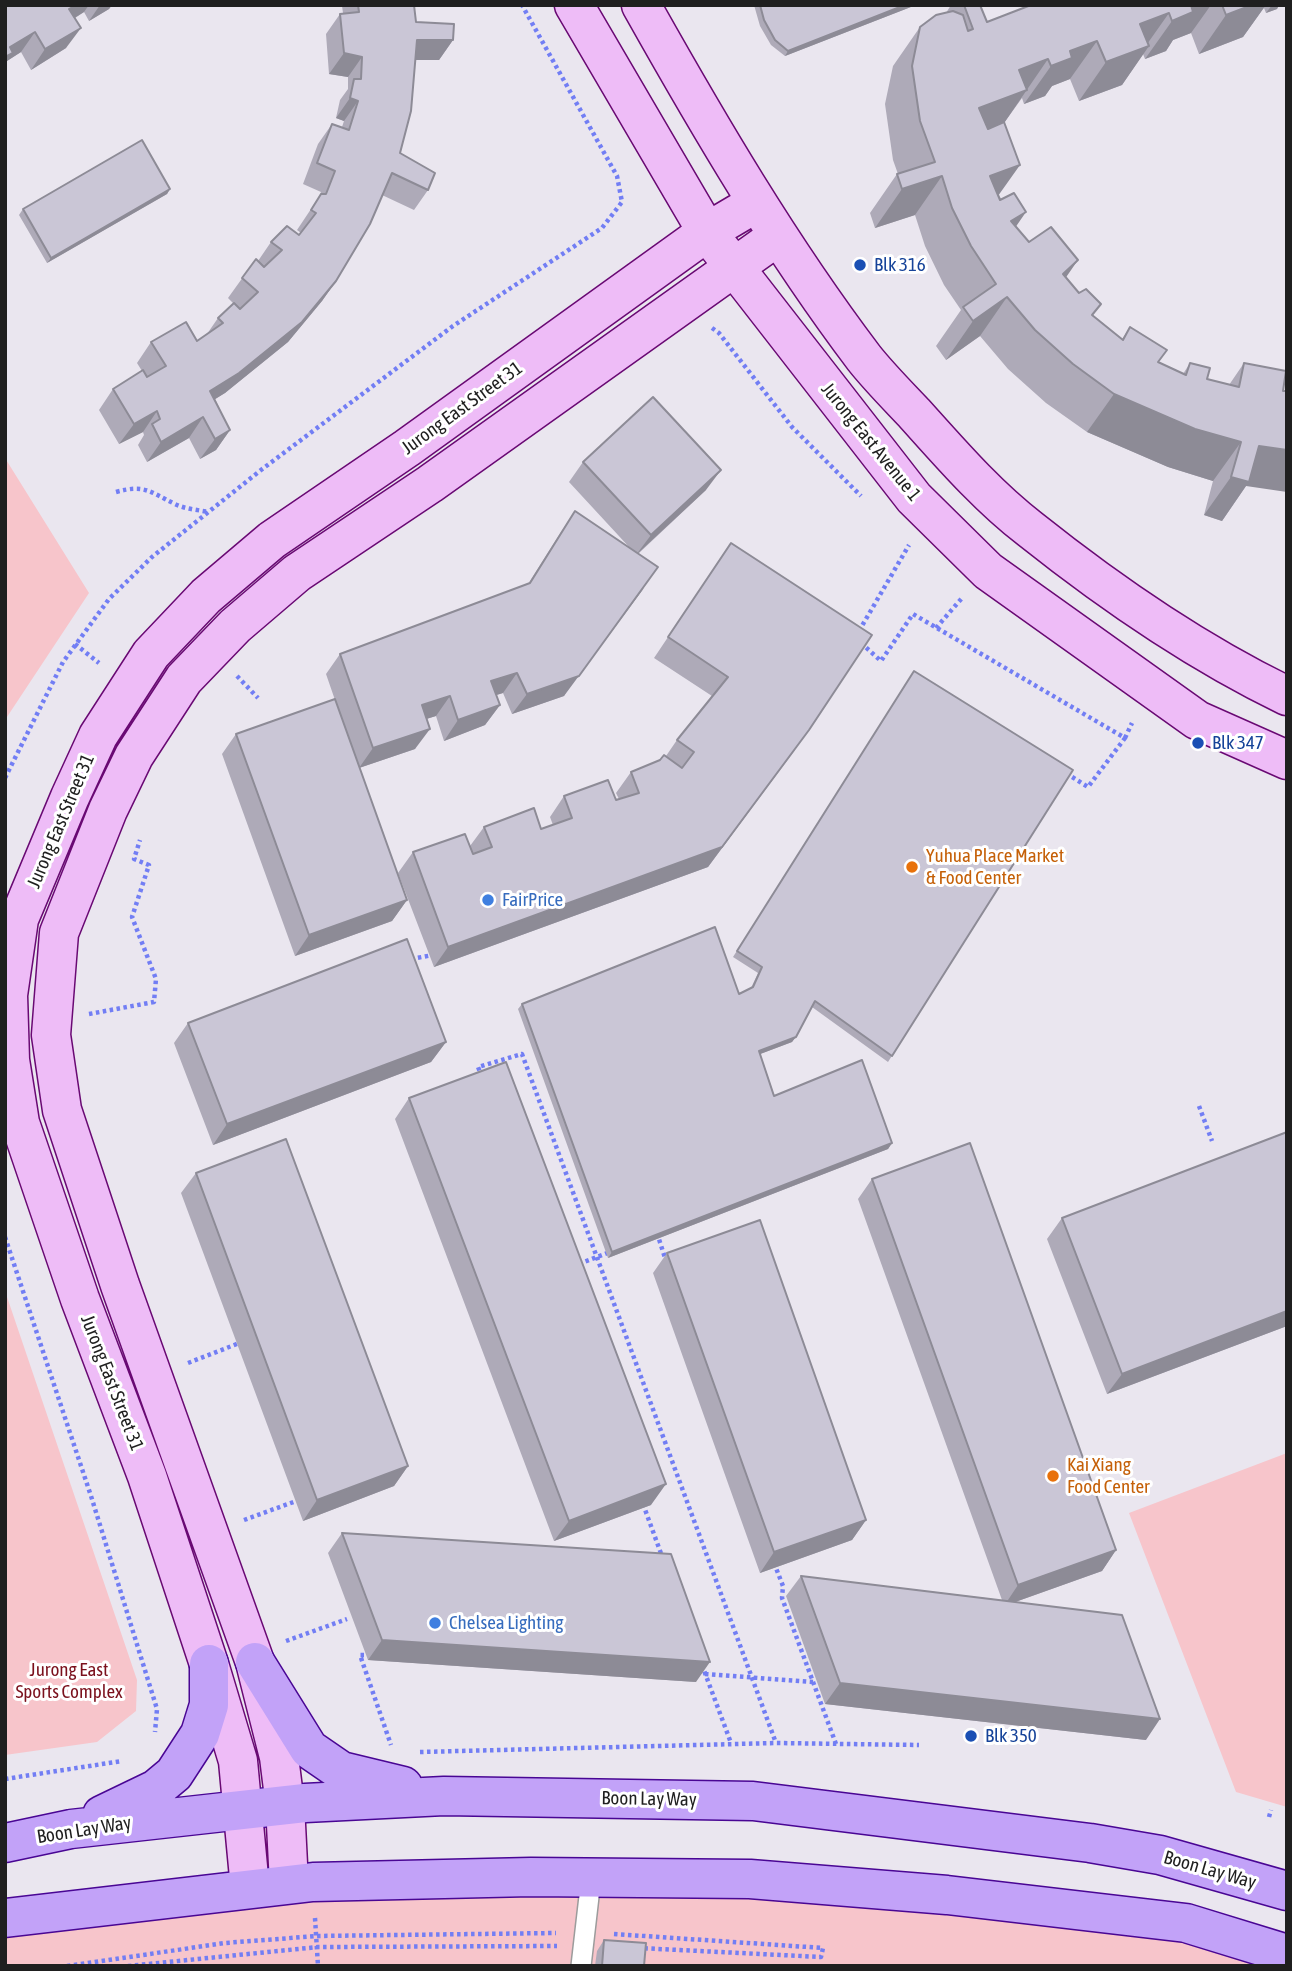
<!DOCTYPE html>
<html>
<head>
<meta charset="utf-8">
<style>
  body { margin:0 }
  #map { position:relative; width:1292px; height:1971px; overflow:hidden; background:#eae6ef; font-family:"Asap Condensed",sans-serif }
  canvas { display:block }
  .frame { position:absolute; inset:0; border:7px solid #1f1f1f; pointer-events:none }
</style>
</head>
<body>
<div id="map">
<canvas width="1292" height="1971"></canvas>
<div class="frame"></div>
</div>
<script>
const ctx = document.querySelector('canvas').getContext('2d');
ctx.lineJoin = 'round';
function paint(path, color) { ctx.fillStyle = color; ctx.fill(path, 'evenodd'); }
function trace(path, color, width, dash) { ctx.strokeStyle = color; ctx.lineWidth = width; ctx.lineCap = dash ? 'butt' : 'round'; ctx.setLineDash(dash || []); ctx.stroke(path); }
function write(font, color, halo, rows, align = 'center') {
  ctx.font = font + ' "Asap Condensed",sans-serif'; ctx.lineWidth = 6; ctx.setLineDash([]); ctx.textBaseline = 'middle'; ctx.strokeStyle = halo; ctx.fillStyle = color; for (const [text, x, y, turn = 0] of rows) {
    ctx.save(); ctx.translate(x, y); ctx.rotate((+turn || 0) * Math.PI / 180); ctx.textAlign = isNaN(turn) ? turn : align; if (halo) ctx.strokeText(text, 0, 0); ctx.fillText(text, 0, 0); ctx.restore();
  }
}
const park = new Path2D(`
  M5 458 89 593 5 720Z
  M5 1291 137 1680 136 1711 97 1742 5 1755Z
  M1287 1453V1807L1236 1792 1129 1513Z
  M531 1877 1186 1923 1287 1966H5V1918Z`);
const path = new Path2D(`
  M712 328 719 333 792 427 861 496
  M116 492C145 484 150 492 175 504 185 509 198 510 209 512
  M936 628 962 598 961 597
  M859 631 909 545
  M861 643 881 661 913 614 1125 738 1088 787 1069 775
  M75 644 99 663
  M237 676 258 698
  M1125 738 1132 723
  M5 778 63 662 109 599 152 557 261 470 453 326 602 228 622 202 617 176 522 5
  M411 959 433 955
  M89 1014 154 1002 156 979 132 917 149 865 134 859 140 840
  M482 1077 478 1067 522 1054 776 1743
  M1199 1106 1212 1141
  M657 1233 666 1261
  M5 1237 91 1496 157 1709 155 1732
  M579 1264 610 1252
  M188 1363 242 1342
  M643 1504 663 1559
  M244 1520 299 1500
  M774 1563 783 1586 782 1598 836 1744
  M286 1641 347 1619
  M371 1655H360L391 1745
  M702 1665 731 1743
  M705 1674 813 1682
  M420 1752 776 1743 919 1745
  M5 1779 122 1761
  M1269 1817 1271 1810
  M315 1918 318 1966
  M614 1934 823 1948 821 1957 639 1948
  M67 1966 225 1943 317 1936 556 1933
  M128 1966 318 1947 557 1946`);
const lane = new Path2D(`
  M581 1966 591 1879`);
const secondary = new Path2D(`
  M574 5 707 232 914 498 988 571 1197 720 1287 760
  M641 5C709 126 780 247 864 358 879 377 897 395 914 413 950 453 987 496 1030 529 1109 592 1196 652 1287 696
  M289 1884 285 1805 279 1757 255 1662 120 1285 62 1110 51 1035 59 933 108 810 134 756 184 679 235 626 297 573 430 484 778 236
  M250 1888 238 1761 209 1664 147 1476 80 1299 20 1123 10 1060 8 995 19 919 70 797 98 736 151 654 206 596 272 540 407 448 707 232 756 203`);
const primary = new Path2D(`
  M255 1662 309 1749 341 1771 403 1786
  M102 1815 156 1789 174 1774 200 1734 209 1705V1664
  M5 1843 71 1829 305 1803 444 1796 753 1801 1090 1843 1160 1855 1287 1891
  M5 1918 313 1882 531 1877 750 1879 947 1895 1186 1923 1287 1954`);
const wall = new Path2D(`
  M5 5H112L109 9 89 21 84 12 75 18 66 48 31 70 21 52 7 61Z
  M414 5 416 22 453 40 439 60H415L400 153 428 190 414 210 382 195 336 281 322 301 288 342 225 393 215 399 230 430 216 450 200 459 189 438 147 462 138 445 144 435 143 432 119 444 99 410 113 389 142 371 137 363 151 342 197 341 207 334 218 318 234 304 228 298 256 259 258 261 271 242 299 235 301 233 297 230 319 197 321 192 303 184 318 144 332 124 342 127 344 121 336 118 340 100 348 89V77L329 74 326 34 340 14 343 13 342 6 336 5Z
  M754 5H916L785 56 771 45 760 26Z
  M951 5H980L987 22 1031 5H1279L1277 9 1266 13 1264 8 1263 9 1243 37 1199 54 1191 33 1173 40 1166 51 1145 59 1143 54 1122 85 1079 101 1070 79 1052 86 1045 96 1024 104 1022 98 1004 123 999 195 1016 227 1029 242 1066 277 1079 293 1101 304 1093 315 1122 339 1130 327 1158 362 1183 374 1190 363 1207 379 1229 385 1244 363 1246 486 1222 521 1204 515 1213 481 1168 467 1087 432 1046 403 1008 369 980 336 946 360 936 346 961 310 944 285 925 246 915 215 875 228 870 213 897 174H898L893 160 885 104 893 66 920 27 946 13Z
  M170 189 167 194 47 263 19 215 23 209Z
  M583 462 706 490 638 554 564 696 512 714 503 693 496 695 500 705 485 725 444 741 436 716 426 719 415 749 359 768 407 900 392 921 295 956 222 754 236 734 344 726 326 674 340 654 528 584 561 532 575 511 630 548 569 482Z
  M731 543 795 750 708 867 434 967 398 873 413 852 470 846 484 827 541 829 553 825 550 817 564 796 616 800 619 799 616 793 631 772 660 760 666 756 677 740 712 696 654 658Z
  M914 671 1073 770 888 1062 812 1007 792 1042 760 1054 774 1096 892 1143 888 1149 608 1258 518 1009 522 1004 739 994 751 988 758 973 733 957Z
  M188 1023 446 1042 431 1062 213 1145 174 1043Z
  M409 1098 651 1505 554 1541 395 1119Z
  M1287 1132V1326L1107 1394 1047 1239 1062 1218Z
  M196 1173 408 1466 394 1486 303 1521 181 1193Z
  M872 1179 1116 1550 1102 1571 1015 1602 1146 1740 825 1704 786 1596 801 1576 1002 1600 858 1199Z
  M667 1253 866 1520 852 1540 760 1573 653 1273Z
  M342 1533 696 1682 368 1660 328 1553Z
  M604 1940 644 1966H595L597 1951Z`);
const shadedWall = new Path2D(`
  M76 5H89L84 12 55 30 69 9Z
  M100 5H112L109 9 89 21Z
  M905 5H916L785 56 788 51Z
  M1211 5 1191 33 1173 40 1166 51 1145 59 1172 21 1190 6Z
  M1246 5H1266L1263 9 1243 37 1199 54 1226 15Z
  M1272 5H1279L1277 9 1266 13Z
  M1169 13 1145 47 1149 46 1122 85 1079 101 1106 62 1140 24Z
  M81 28 66 48 31 70 45 49Z
  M35 32 21 52 7 61 5 63V54L10 47Z
  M417 40H453L439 60H403Z
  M1097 41 1070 79 1052 86 1045 96 1024 104 1051 66 1070 51Z
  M344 53 362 57 348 77 329 74Z
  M1048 59 1000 129 952 147 979 108 1019 70Z
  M350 98 358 101 344 121 336 118Z
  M1020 165 993 203 990 176Z
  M942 176 915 215 875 228 902 189Z
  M170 189 167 194 47 263 51 258Z
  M1026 212 999 251 1011 221Z
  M1078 260 1051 299 1063 274Z
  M336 281 322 301 288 342 225 393 196 411 210 391Z
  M1007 297 980 336 946 360 973 321Z
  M1114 394 1241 442 1213 481 1168 467 1087 432Z
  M157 411 143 432 119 444 134 424Z
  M203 417 189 438 147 462 161 442Z
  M230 430 216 450 200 459 215 439Z
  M1259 446 1287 450V492L1246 486 1222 521 1204 515 1231 477Z
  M721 470 706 490 636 555 651 535Z
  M644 588 564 696 512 714 527 694Z
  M517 673 503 693 477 701 491 681Z
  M450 696 436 716 407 725 422 705Z
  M500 705 485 725 444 741 458 720Z
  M430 729 415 749 359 768 373 748Z
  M809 730 708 867 434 967 448 947Z
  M407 900 392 921 295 956 309 935Z
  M796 1037 792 1042 755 1056 759 1051Z
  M446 1042 431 1062 213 1145 227 1124Z
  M892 1143 888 1149 608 1258 612 1252Z
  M1287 1311V1326L1107 1394 1122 1374Z
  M408 1466 394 1486 303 1521 317 1500Z
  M666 1484 651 1505 554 1541 569 1521Z
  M866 1520 852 1540 760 1573 774 1552Z
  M1116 1550 1102 1571 1004 1606 1018 1585Z
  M382 1640 710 1662 696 1682 368 1660Z
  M840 1683 1160 1719 1146 1740 825 1704Z`);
const building = new Path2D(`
  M5 5H76L69 9 81 28 45 49 35 32 10 47 13 53 5 57Z
  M358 5H414L416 22 454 24 453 40H417L411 111 400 153 435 173 428 190 392 173 370 224 336 281 302 322 239 373 210 391 230 430 215 439 203 417 161 442 152 424 160 419 157 411 134 424 113 389 143 370 147 377 166 366 151 342 186 322 197 341 223 323 218 318 234 303 240 309 258 292 242 278 256 259 264 267 282 250 271 242 287 226 299 235 316 213 311 210 321 194H326L335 171 317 163 332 124 349 130 358 101 350 98 354 79H361L362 57 344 53 340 14 359 12Z
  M760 5H905L788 51 775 40 764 20Z
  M964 5H980L987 22 1031 5H1191L1193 12 1172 21 1169 13 1140 24 1149 46 1106 62 1097 41 1070 51 1072 58 1051 66 1048 59 1019 70 1027 90 979 108 988 129 1004 122 1020 165 990 176 1000 200 1014 193 1026 212 1011 221 1029 242 1051 227 1078 260 1063 274 1079 293 1086 289 1101 304 1092 315 1123 340 1130 327 1167 350 1158 362 1186 375 1190 363 1210 368 1207 379 1239 387 1244 363 1286 371 1283 391H1287V450L1259 446 1249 482 1231 477 1241 442 1195 429 1114 394 1073 364 1035 330 1007 297 973 321 963 307 996 284 971 246 952 208 942 176 902 189 897 174 935 162 920 121 912 66 920 27 936 15 953 11 963 15 968 31 973 29Z
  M1222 5H1252L1226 15Z
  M142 140 170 189 51 258 23 209Z
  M653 397 721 470 651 535 583 462Z
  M575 511 658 567 579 676 527 694 517 673 491 681 500 705 458 720 450 696 422 705 430 729 373 748 340 654 530 583Z
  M731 543 872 635 809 730 722 847 448 947 413 852 465 834 473 854 492 847 484 827 534 808 541 829 572 818 564 796 608 780 616 800 639 793 631 772 660 760 664 755 682 768 694 752 677 740 728 677 668 637Z
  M914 671 1073 770 892 1056 815 1001 796 1037 759 1051 774 1096 862 1060 892 1143 612 1252 522 1004 715 927 739 994 753 987 762 967 737 951Z
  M335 699 407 900 309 935 236 734Z
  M407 939 446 1042 227 1124 188 1023Z
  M506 1062 666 1484 569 1521 409 1098Z
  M1287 1132V1311L1122 1374 1062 1218Z
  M286 1139 408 1466 317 1500 196 1173Z
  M970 1143 1116 1550 1018 1585 872 1179Z
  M760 1220 866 1520 774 1552 667 1253Z
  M342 1533 671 1554 710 1662 382 1640Z
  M801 1576 1122 1615 1160 1719 840 1683Z
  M604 1940 646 1943 644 1966H602Z`);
const markers = [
  [860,265,7,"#1a4fb4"],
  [1198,743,7,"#1a4fb4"],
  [912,867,7,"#e8710a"],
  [488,900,7,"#3f7fe0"],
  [1053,1476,7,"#e8710a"],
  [435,1623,7,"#3f7fe0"],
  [971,1736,7,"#1a4fb4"]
];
const transitNames = [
  ["Blk 316",874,265],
  ["Blk 347",1212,743],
  ["Blk 350",985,1736]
];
const streetNames = [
  ["Jurong East Street 31",462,408,-36],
  ["Jurong East Avenue 1",871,442,51],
  ["Jurong East Street 31",61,821,-67],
  ["Jurong East Street 31",112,1383,69],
  ["Boon Lay Way",649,1799,1],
  ["Boon Lay Way",84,1830,-9],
  ["Boon Lay Way",1210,1870,16]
];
const foodNames = [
  ["Yuhua Place Market",926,856],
  ["& Food Center",926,878],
  ["Kai Xiang",1067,1465],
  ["Food Center",1067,1487]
];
const shopNames = [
  ["FairPrice",502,900],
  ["Chelsea Lighting",449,1623]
];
const parkNames = [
  ["Jurong East",69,1670],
  ["Sports Complex",69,1692]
];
paint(park, '#f7c5cb');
trace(lane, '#9c9c9c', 22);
trace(secondary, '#690973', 41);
trace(primary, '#490694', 41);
trace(path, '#727ef4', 4.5, [3.5, 3.5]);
trace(lane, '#fff', 19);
trace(secondary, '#eebcf7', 38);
trace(primary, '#c2a2f8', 38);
paint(wall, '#aeaab8');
paint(shadedWall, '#8d8b96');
paint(building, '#cac6d6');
trace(building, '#8d8b96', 2);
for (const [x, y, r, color] of markers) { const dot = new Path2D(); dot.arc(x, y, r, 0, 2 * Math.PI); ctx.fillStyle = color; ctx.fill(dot); trace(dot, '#fff', 2.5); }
write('19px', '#164399', '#fff', transitNames, 'left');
write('19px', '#1f1f1f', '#fff', streetNames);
write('19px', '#c56008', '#fff', foodNames, 'left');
write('19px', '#366cbe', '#fff', shopNames, 'left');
write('19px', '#7a101c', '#fff', parkNames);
</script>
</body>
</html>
